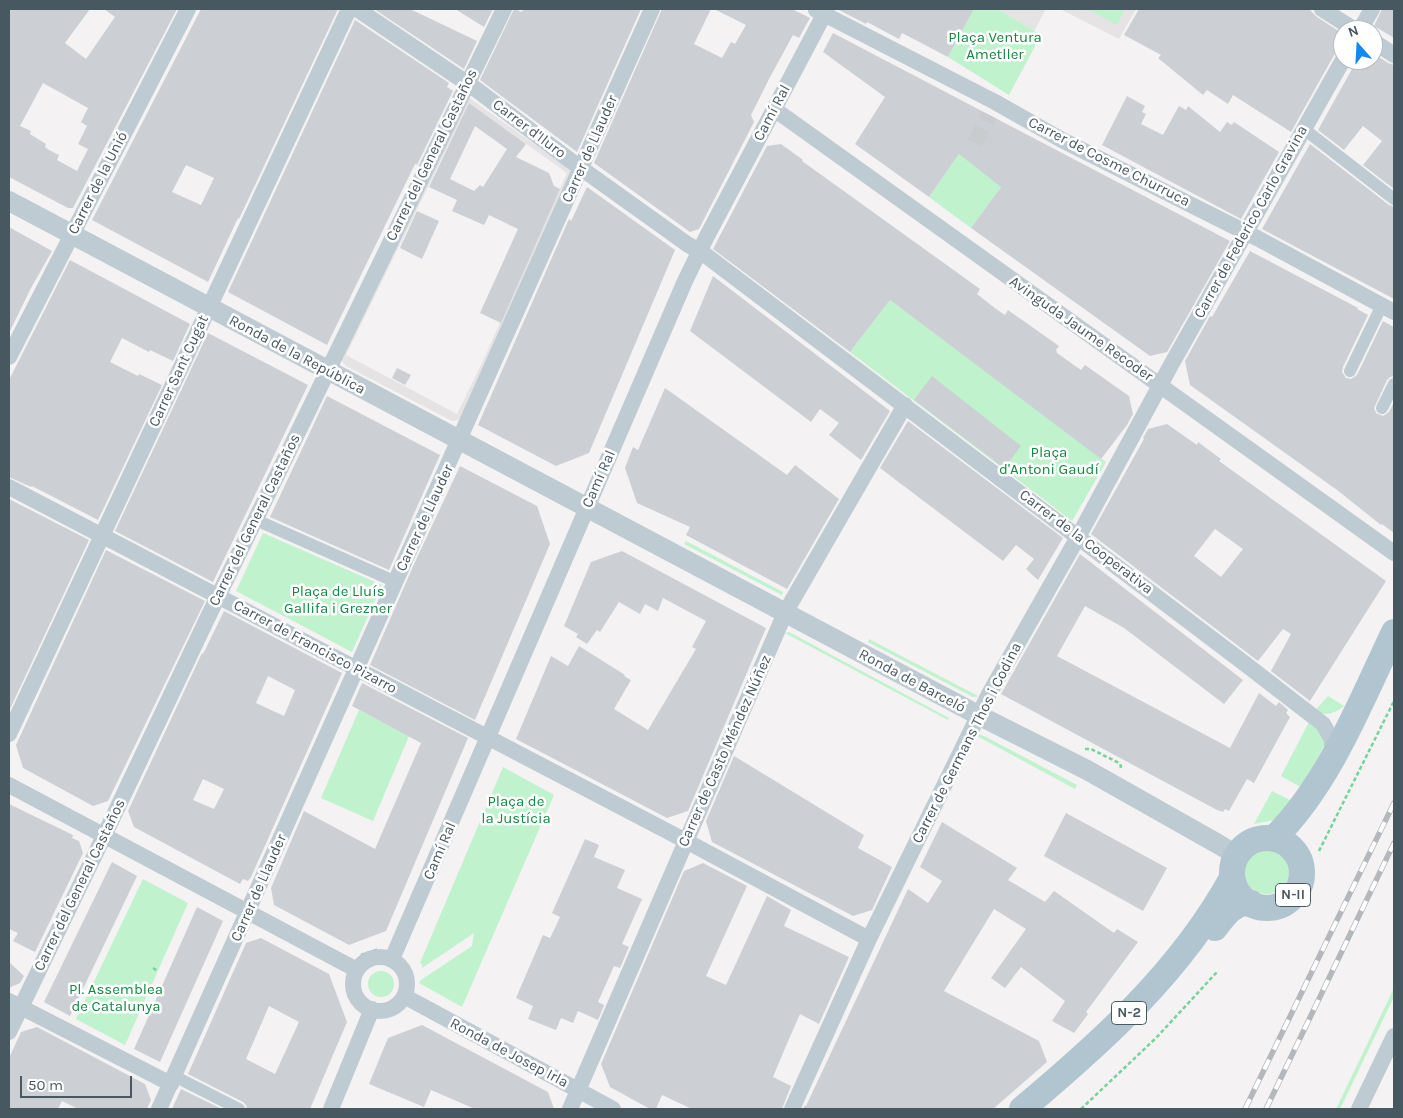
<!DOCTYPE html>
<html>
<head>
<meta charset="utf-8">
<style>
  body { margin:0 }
  #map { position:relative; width:1403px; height:1118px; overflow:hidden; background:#f4f2f2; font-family:Karla,sans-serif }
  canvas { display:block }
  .frame { position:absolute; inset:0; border:10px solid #485861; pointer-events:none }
  .north { position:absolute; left:1333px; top:20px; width:50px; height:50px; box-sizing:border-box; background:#fff; border:1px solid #b6bcc0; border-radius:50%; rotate:341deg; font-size:14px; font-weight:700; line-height:20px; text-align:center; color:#485861 }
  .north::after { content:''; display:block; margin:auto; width:18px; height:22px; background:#1189ef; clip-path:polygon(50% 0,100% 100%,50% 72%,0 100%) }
  .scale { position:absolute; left:20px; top:1076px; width:112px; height:22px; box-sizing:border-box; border:2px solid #485861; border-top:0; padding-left:6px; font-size:15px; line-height:18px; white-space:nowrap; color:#485861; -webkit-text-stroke:4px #fff; paint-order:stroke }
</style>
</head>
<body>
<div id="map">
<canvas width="1403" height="1118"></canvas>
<div class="frame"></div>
<div class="north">N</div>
<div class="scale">50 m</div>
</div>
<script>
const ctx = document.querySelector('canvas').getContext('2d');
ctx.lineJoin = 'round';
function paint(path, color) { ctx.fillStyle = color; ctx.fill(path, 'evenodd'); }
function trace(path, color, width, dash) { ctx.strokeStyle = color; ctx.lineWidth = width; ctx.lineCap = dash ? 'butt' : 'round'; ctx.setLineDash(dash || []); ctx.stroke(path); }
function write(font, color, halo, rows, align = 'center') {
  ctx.font = font + ' Karla,sans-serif'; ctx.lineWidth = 5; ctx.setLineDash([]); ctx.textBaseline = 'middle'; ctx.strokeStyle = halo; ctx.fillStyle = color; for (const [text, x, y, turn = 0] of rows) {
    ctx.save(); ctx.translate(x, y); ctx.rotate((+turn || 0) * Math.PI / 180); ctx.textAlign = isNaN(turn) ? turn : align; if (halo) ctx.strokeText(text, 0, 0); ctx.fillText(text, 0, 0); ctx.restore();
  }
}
const education = new Path2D(`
  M998 9H1046L1034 31Z
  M1060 9H1136L1119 39Z
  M468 97 572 171 461 417 458 420 452 421 346 366 341 360ZM469 103 567 173 482 363 457 414 346 355Z`);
const green = new Path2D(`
  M974 9H998L1041 35 1009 95 948 57Z
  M1089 9H1125L1117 25 1089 10Z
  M967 139 1001 187 971 228 929 197 959 154Z
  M890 300 1106 462 1072 521 850 352Z
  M263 533 382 585 352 652 236 591Z
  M686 541 783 592 782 595 684 544Z
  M789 632 949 718 948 720 785 633Z
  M869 639 978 696H980L973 697 868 642Z
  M1328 696 1344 706C1334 714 1326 716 1314 712Z
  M359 710 409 736 373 821 321 798Z
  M1311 718 1325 744 1302 788 1281 776Z
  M979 734 986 737 1077 785 1075 789 975 735Z
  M503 767 554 795 462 1007 419 983 421 980 472 946 474 933 422 968V964L420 963Z
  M1272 791 1294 802 1279 819 1254 824Z
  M1244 871a23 23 0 1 1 46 0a23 23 0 1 1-46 0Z
  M143 879 188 903 125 1045 76 1019Z
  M368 984a13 13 0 1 1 26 0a13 13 0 1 1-26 0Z
  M1394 988V997L1340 1109H1336Z`);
const building = new Path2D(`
  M9 9H90L65 43 86 59 115 17 104 9H177L73 208H68L9 177ZM43 83 88 108 81 122 87 126 78 144 88 149 77 171 57 160 59 155 49 150 45 147 46 144 30 134 31 131 20 126Z
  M201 9H338L239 219 238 218 208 282 92 220ZM186 165 214 178 201 205 172 192Z
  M374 9H410L477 41 464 69Z
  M455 9H493L484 27Z
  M514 9 522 12 523 9H641L577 152 480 80Z
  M662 9H711L694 44 722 58 731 42 735 44 746 25 714 9H792L810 18 799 38 793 35 769 79 751 115 754 122 699 229 690 232 594 163Z
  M837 9H974L948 57 902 33 899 39 867 22 866 24Z
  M1139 9H1309L1317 17 1343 34V39L1291 132 1233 95 1228 104 1207 90 1203 95 1158 58 1161 55 1124 35Z
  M1382 9H1394V38L1374 26Z
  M355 20 449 83 447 87 453 91 417 165 415 164 327 345 228 292Z
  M833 33 1230 241 1167 352 1150 356 971 228 1001 187 959 154 929 197 855 144 885 97 823 52Z
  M1373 53 1388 63 1394 65V189L1363 165 1382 141 1363 126 1344 150 1318 130 1357 60H1373Z
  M1127 96 1145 106 1142 112 1146 114 1141 124 1163 135 1179 106 1186 110 1188 106 1220 132 1227 122 1232 125 1234 122 1279 152 1241 219 1102 145Z
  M469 103 526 144 516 157 549 173 554 186 560 189 501 323 480 313 518 229 489 215 484 225 452 211 457 200 429 187ZM475 126 507 149 483 187 480 185 474 191 450 179Z
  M781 144 803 160 802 161 980 289 977 294 996 309 1005 315 1008 310 1059 346 1056 350 1057 353 1081 370 1085 365 1129 396 1133 414 1127 425 1101 459 890 300 850 352 713 249 767 146Z
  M1310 144 1389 205 1394 207V299L1262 229Z
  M587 187 675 250 589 453 556 466 478 425 569 219 571 221Z
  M417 211 439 221 422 259 400 248Z
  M9 227 52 251 31 288 9 333Z
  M1250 251 1358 308 1357 309 1368 315 1343 367 1342 372 1346 378 1351 379 1357 375 1383 321 1394 327V376L1390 377 1387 380 1374 408 1376 413 1383 416 1389 412 1394 402V533L1382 524 1381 525 1337 490 1190 385 1185 361 1210 316 1212 317Z
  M70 260 190 324 173 361 150 350 149 352 122 338 110 362 138 376 139 374 162 385 98 520 32 486 31 487 9 477V380Z
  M713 276 890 411 861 460 829 435 839 423 820 409 811 422 690 331Z
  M208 333 308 385 213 582 115 531Z
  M397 368 411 375 405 385 392 378Z
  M932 376 1021 446 1004 468 914 400Z
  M665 388 787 475 795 465 839 499 787 589 686 535 690 527 637 503 625 468 633 447 638 450Z
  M327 396 440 455 389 570 270 517Z
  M908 421 1063 538 1038 580 1026 569 1034 559 1016 545 1003 561 880 468Z
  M1167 424 1197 445 1198 442 1221 459 1219 461 1386 581 1310 701 1271 671 1291 634 1283 629 1258 661 1091 534 1144 439 1143 438 1148 429ZM1215 529 1243 549 1221 577 1194 556Z
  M460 466 537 506 550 544 475 720 370 665 415 562Z
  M9 499 89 540 10 709 9 708Z
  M106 550 205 601 108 801 93 806 23 768 16 745Z
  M622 551 766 628 688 811 667 818 516 739 551 656 568 666 579 646 625 675 624 676 631 680 614 709 648 730 696 649 692 647 706 621 663 598 658 611 645 604 640 614 619 602 600 632 597 630 587 644 576 637 578 634 564 626 591 562Z
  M1080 554 1243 680 1224 704 1124 628 1085 606 1057 656 1230 748 1259 693 1276 706 1279 702 1288 710 1286 713 1290 717 1254 783 1247 779 1229 811 1225 809 1223 812 1217 810 1001 694Z
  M224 611 342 673 251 877 248 881 243 879 240 884 134 827 128 811 202 653 203 654ZM268 676 295 690 284 716 256 703ZM203 779 224 789 214 809 193 800Z
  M362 683 468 738 386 931 349 945 274 905 271 888 304 811 375 849 421 743 352 706Z
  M734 756 864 835 858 848 892 867 872 910 853 916 712 842 706 821Z
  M9 804 73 835 72 838 79 841 83 853 35 952 13 941 18 933 9 929Z
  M1066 813 1167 868 1143 911 1044 856Z
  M942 822 1017 868 1008 880 1045 902 1054 891 1114 933 1117 929 1138 942 1086 1012 1088 1014 1074 1033 1052 1021 1065 1001 1021 967 1005 988 991 978 1026 929 994 909 944 991 1039 1041 1047 1062 993 1109H803L805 1105 806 1106 908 889 928 903 942 881 920 867Z
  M585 839 599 845 594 857 625 870 617 888 642 899 622 944 629 947 620 968 614 966 598 1002 604 1005 598 1020 578 1011 573 1023 561 1018 556 1030 528 1019 533 1006 516 998 543 935 550 938 555 928 560 917 552 913Z
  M112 862 137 876 70 1016 44 1002Z
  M703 863 747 886 706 976 726 985 767 896 791 910 784 926 849 957 819 1024 800 1014 786 1046 773 1077 791 1086 782 1109H692L662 1095 656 1109H650L610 1087 601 1064 684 871Z
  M197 907 223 921 160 1062 134 1049Z
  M261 938 329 974 347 1022 310 1109H247L246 1105 243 1102 188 1074 246 943ZM269 1006 299 1022 275 1074 246 1059Z
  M9 962 24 976 20 983 9 988Z
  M422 1025 548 1092 554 1109H475L431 1090 424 1107 369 1084 388 1038Z
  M37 1027 145 1084 151 1100 147 1109H78L62 1101 58 1109H9V1058L21 1032Z
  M181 1089 222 1109H172Z`);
const minorTunnel = new Path2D(`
  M975 143 989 115`);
const path = new Path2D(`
  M1085 749H1091L1119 763 1121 766 1120 770
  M1319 851 1394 701
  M361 955 379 949
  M153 968 158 971
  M347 983 356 1006
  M1081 1109 1156 1038 1217 972`);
const pedestrian = new Path2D(`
  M1304 129 1394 199
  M1350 371 1382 305
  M1382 408 1394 384
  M256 520 396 582
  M174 1076 239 1109`);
const minor = new Path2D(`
  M357 9 477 90 571 161 687 244 704 254 1244 663 1323 724 1332 740V756
  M1322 9 1355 30
  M816 10 995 102 1062 140 1257 238 1394 312
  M1360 30 1372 9
  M1373 41 1394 55
  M774 109 1394 553
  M9 357 188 9
  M9 487 686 841 869 939
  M9 734 349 9
  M9 785 357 970
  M353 984a27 27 0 1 1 54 0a27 27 0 1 1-54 0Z
  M392 959 685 281 706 238 827 9
  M404 996 613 1109
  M9 1001 171 1084
  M9 1032 104 836 208 617 504 9
  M159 1109 652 9
  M331 1109 372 1009
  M570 1109 785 613 905 405
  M792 1109 869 939 989 694 1078 537 1171 365 1343 60
  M1359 1109 1394 1036`);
const tertiary = new Path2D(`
  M9 201 978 715 1087 770 1218 844 1228 850 1235 858`);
const primary = new Path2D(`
  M1274 838C1329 784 1361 701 1394 632
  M1232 873a35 35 0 1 1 70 0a35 35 0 1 1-70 0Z
  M1215 928C1224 916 1234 901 1251 903
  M1022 1109C1102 1042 1181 971 1232 878`);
const rail = new Path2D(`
  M1245 1109 1394 803
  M1266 1109 1394 843`);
const shields = [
  [1293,895,35],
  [1129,1013,35]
];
const shieldNames = [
  ["N-II",1293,895],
  ["N-2",1129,1013]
];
const parkNames = [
  ["Plaça Ventura",995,38],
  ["Ametller",995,55],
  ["Plaça",1049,453],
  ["d'Antoni Gaudí",1049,470],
  ["Plaça de Lluís",338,592],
  ["Gallifa i Grezner",338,609],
  ["Plaça de",516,802],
  ["la Justícia",516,819],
  ["Pl. Assemblea",116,990],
  ["de Catalunya",116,1007]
];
const streetNames = [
  ["Camí Ral",772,113,-62],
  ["Carrer d'Iluro",529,129,37],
  ["Carrer de Llauder",590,149,-66],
  ["Carrer del General Castaños",432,155,-64],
  ["Carrer de Cosme Churruca",1109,162,27],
  ["Carrer de la Unió",98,183,-63],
  ["Carrer de Federico Carlo Gravina",1251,222,-61],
  ["Avinguda Jaume Recoder",1081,329,35],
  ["Ronda de la República",297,355,28],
  ["Carrer Sant Cugat",179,371,-65],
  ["Camí Ral",599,479,-66],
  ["Carrer de Llauder",425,518,-65],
  ["Carrer del General Castaños",255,520,-64],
  ["Carrer de la Cooperativa",1086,542,37],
  ["Carrer de Francisco Pizarro",315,647,28],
  ["Ronda de Barceló",912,681,28],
  ["Carrer de Germans Thos i Codina",967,743,-63],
  ["Carrer de Casto Méndez Núñez",725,751,-66],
  ["Camí Ral",440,851,-67],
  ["Carrer del General Castaños",80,885,-64],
  ["Carrer de Llauder",259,888,-66],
  ["Ronda de Josep Irla",509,1053,28]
];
paint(education, '#e5e3e4');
paint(green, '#c0f2ce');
paint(building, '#ccd0d4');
trace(minorTunnel, '#c9ccce', 16, [16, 8]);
trace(path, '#75d39b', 2.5, [4, 2.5]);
trace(pedestrian, '#bfcbd2', 12);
trace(minor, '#bfcbd2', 16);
trace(tertiary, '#bfcbd2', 20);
trace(primary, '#b1c5d1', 26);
trace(rail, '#b4b8bc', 5.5);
trace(rail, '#fff', 4, [11]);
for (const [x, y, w] of shields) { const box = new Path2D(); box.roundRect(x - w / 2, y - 11.5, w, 23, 4); ctx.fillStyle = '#fff'; ctx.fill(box); trace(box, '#485861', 1); }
write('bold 14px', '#485861', null, shieldNames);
write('15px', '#138841', '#fff', parkNames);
write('15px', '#485861', '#fff', streetNames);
</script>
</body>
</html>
